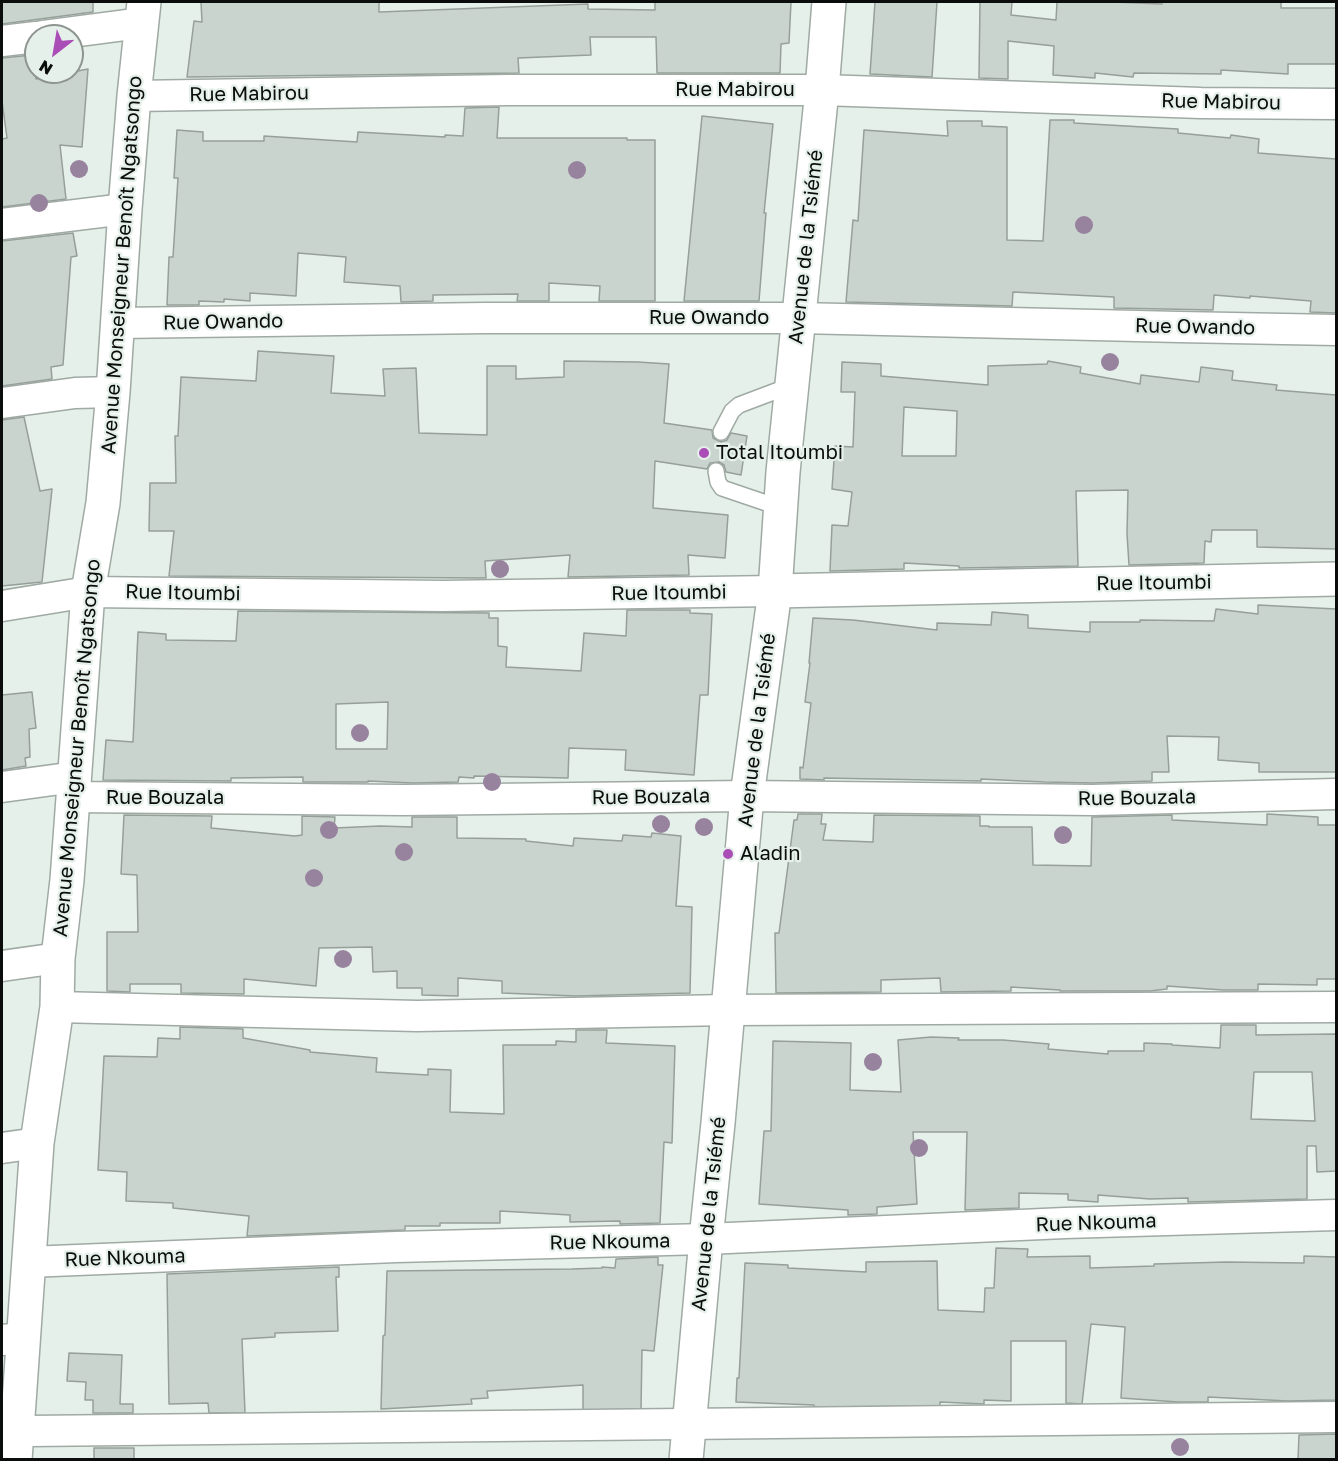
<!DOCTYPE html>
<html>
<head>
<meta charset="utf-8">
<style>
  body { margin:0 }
  #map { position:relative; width:1338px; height:1461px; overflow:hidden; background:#e6f0ea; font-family:"Golos Text",sans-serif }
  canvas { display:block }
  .frame { position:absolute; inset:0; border:3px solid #0a0d0b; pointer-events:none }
  .north { position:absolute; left:24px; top:24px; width:60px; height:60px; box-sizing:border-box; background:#e6f0ea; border:2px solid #8e9591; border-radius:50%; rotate:211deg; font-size:16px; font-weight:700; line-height:24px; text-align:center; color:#0a0d0b }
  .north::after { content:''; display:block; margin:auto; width:21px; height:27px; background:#aa4db7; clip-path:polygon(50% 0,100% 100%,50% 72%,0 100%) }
</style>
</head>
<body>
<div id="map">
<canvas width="1338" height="1461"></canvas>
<div class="frame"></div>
<div class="north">N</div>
</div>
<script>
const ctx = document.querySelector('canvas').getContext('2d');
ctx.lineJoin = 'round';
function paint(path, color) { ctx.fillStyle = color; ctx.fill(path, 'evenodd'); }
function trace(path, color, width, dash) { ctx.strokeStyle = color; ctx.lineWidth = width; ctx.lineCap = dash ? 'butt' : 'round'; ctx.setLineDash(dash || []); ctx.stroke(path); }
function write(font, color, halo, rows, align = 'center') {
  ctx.font = font + ' "Golos Text",sans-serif'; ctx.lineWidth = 4.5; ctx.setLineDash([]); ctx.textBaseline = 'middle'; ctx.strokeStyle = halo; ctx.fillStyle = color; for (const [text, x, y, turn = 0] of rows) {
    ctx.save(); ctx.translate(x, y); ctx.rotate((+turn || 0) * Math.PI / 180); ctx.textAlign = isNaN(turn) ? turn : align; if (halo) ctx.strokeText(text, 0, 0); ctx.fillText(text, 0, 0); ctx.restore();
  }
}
const building = new Path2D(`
  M2 2H93V12L2 24Z
  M201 2H379V12L588 4V9L655 10V2H791L789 43 781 44 780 73H657L656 37H590L591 55 518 58 519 73 187 77 194 21 202 22Z
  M875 2H937L932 77 870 74Z
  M980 2H1012L1011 15 1056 20 1057 2H1113L1162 4V2H1281V8H1336V64H1288V74L1221 70V74L1134 73 1133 77 1095 73V78L1053 75 1054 46 1008 41V79L979 78Z
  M32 55 36 79 88 69 82 147 60 145 66 199 2 207V139L7 138 2 101V58Z
  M499 107 497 138H627V140H655V301H599L600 286 549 283V301H517L518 294 433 295V301L401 302 400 286 344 282 346 257 298 253 296 296 250 293V301L224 299V302L199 301V305H167L169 257H173L178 178H174L177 130 203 132V141H264V136L357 142 358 132 445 137V135L463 136 465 108Z
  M702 116 773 124 764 213H766L759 301H684Z
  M1050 120H1074V123L1178 129V133L1230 138 1231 135 1259 139 1258 153 1336 159V313L1310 312 1311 301 1250 296V298L1214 295 1213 310 1114 308V297L1013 292 1012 306 846 302 853 220 858 221 864 130 948 136 947 121H982V126L1007 127V240L1043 241Z
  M73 233 77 256 71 257 63 365 51 367 52 379 2 386V241Z
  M258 351 334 356 331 393 385 396 383 369 416 368 419 433 487 435V366H516V379L564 377V361L638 362 669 364 664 423 712 430 713 438 721 442 727 440 731 433 747 436 741 475 726 472 724 465 719 462 710 463 707 469 655 461 653 508 728 515 725 558 688 555 689 575 568 577 570 555 485 561 486 578 169 576 174 531H149L150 483H176L175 436H178L181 377 256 381Z
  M1048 361 1081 367 1080 373 1140 384 1141 375 1199 382 1201 367 1233 371 1232 380 1277 385 1276 390 1336 395V549L1257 547V530H1212L1211 542 1205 541 1204 563 1129 565 1127 534 1128 490 1076 491 1078 566 959 568V566L904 563V569L830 571 832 525 848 526 852 492 832 489 835 446 853 447 855 392H841L842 362 881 364V376L988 385V366L1047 364ZM904 407 957 411 956 456H902Z
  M24 417 40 491 52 489 42 582 2 586V420Z
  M1258 605 1336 609V772H1259V763L1218 760 1219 737 1167 736 1169 772H1152V781L1092 783 1044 782 981 779V781L824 778V780L800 779V767L803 768 811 703 805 702 810 663H809L813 618 853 620 937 630V623L991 625 992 612 1028 615V628L1090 632V622H1140V620L1214 621 1216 609 1258 614Z
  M627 610H690V613L712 614 708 695H700L694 775 625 770 626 750 569 748 568 778 474 776V778L459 777 458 782 413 783 368 781V782H303V777L231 778V781L103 780 106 740 133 742 138 632 166 634V640L236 641 238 611 489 613V618H498V646L507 647 506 667 581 671 584 633 626 636ZM388 702 387 749H336V704Z
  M32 692 36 728 29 729 30 757 25 758 26 766 2 770V695Z
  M798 814H822L821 824H826L823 840 873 842 874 815 980 816V826H989V827H1032L1033 865 1091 866 1092 817 1172 815V820L1267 825V814L1318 817V825H1336V979H1317V985L1258 984V990H1223L1167 986V989L1150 991H1060V990L1011 987V991L941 992 940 978 881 980V992L776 993 775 933H779L794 820H797Z
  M124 815 212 816 211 828 295 836 302 835V816L335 817 334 828 380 826 412 827V817H457V838L526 839V841L573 846 574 838 622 841 623 835 651 837 652 833 681 836 676 906 692 907 690 993 576 996 502 993V981L458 978V996L422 995V988H397V971L373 972 372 947 319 948 316 986 244 979V994L181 993V984H130V992L107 991V932H138L137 875 121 874Z
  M1221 1025H1256V1035L1336 1034V1171L1317 1172 1316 1146H1307V1199L1188 1202V1198L1150 1199 1098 1195V1202L1068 1200V1194L1019 1193V1208L965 1210 967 1132H913L917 1204 877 1207V1214L848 1215V1210L759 1204 764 1131H771L773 1041 851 1043 850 1090 901 1092 898 1040 931 1037 959 1038 958 1040H1003L1049 1044 1048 1049 1108 1054V1051H1144V1043L1172 1044V1045L1220 1048ZM1254 1072H1312L1315 1121 1251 1119Z
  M180 1027 243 1029V1038L310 1050V1052L377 1058 376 1072 428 1075V1069L451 1070 450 1112 504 1114 503 1045H556V1041L576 1042V1030H607L606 1043 675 1046 672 1143 664 1142 660 1223 620 1224V1221L570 1222V1215L500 1211V1223H440V1226H405V1230L247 1236 249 1216 173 1208V1203L126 1201 127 1172 98 1170 104 1056 157 1057 158 1038 180 1039Z
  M996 1248 1028 1249 1027 1257 1090 1256V1268L1154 1266V1264L1226 1262 1304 1263V1256L1336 1257V1400L1288 1401 1208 1397V1402H1178L1121 1398 1125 1327 1091 1324 1082 1404 1066 1403V1341H1011V1401L984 1400V1404L940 1402V1406L814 1407V1405L736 1402 737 1378H739L745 1263 788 1265V1268L866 1272V1262L937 1261 938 1310 984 1312 985 1288H994Z
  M658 1257V1265H663L654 1351 642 1350 641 1409 583 1410V1385L487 1391 488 1398 471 1399 472 1404 381 1409 383 1336 385 1335 387 1271 572 1269 602 1268V1267L615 1268 616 1259Z
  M339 1267V1277H336L338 1331 275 1333V1337L242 1339 245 1413H209L208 1403 169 1404 167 1274Z
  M69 1353 122 1355 120 1404H133V1413H93V1400H85L86 1382 67 1381Z
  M1336 1434V1460H1298L1299 1435Z
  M94 1448H134V1460H94Z`);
const lane = new Path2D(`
  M721 432 732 411 739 405 792 385
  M716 471 718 482 722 488 781 508`);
const street = new Path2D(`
  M42 36 141 23
  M2 41 36 37
  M134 96 509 90H822L1201 103 1336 104
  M2 224 125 209
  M118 323 485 318H799L1179 327 1336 330
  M2 403 75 393 113 392
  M2 606 88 592 443 596 775 591
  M2 787 75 777
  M73 797 403 800 747 796 1092 800 1336 794
  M2 966 58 958
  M57 1007 417 1016 728 1010 1336 1007
  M2 1148 37 1143
  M28 1262 396 1247 706 1239 1065 1223 1336 1215
  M2 1340 23 1338
  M17 1431C457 1429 897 1425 1336 1417`);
const secondary = new Path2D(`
  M775 591 1336 579
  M15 1460 37 1143 57 1007 58 958 67 880 88 592 103 503 113 392 125 209 134 96 144 2
  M686 1460 706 1239 718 1123 747 796 775 591 783 472 822 90 829 2`);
const trees = [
  [79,169],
  [577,170],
  [39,203],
  [1084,225],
  [1110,362],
  [500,569],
  [360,733],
  [492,782],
  [661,824],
  [704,827],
  [329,830],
  [1063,835],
  [404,852],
  [314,878],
  [343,959],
  [873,1062],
  [919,1148],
  [1180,1447]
];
const markers = [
  [704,453,6,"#aa4db7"],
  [728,854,6,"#aa4db7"]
];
const streetNames = [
  ["Rue Mabirou",735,90],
  ["Rue Mabirou",249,94,-1],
  ["Rue Mabirou",1221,102,1],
  ["Avenue de la Tsiémé",806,247,-84],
  ["Avenue Monseigneur Benoît Ngatsongo",122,265,-86],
  ["Rue Owando",709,318],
  ["Rue Owando",223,322,-1],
  ["Rue Owando",1195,327,1],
  ["Rue Itoumbi",1154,583,-1],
  ["Rue Itoumbi",183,593,1],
  ["Rue Itoumbi",669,593,-1],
  ["Avenue de la Tsiémé",757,730,-83],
  ["Avenue Monseigneur Benoît Ngatsongo",77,748,-85],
  ["Rue Bouzala",651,797,-1],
  ["Rue Bouzala",165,798],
  ["Rue Bouzala",1137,798,-1],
  ["Avenue de la Tsiémé",709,1214,-84],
  ["Rue Nkouma",1096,1223,-2],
  ["Rue Nkouma",610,1242,-1],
  ["Rue Nkouma",125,1258,-2]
];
const poiNames = [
  ["Total Itoumbi",716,453],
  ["Aladin",740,854]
];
paint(building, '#cad4cf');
trace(building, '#969f9a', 1.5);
trace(lane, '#a0aaa4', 18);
trace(street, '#a0aaa4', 33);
trace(secondary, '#a0aaa4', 36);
trace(lane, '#fff', 15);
trace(street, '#fff', 30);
trace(secondary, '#fff', 33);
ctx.fillStyle = '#98839e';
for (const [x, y] of trees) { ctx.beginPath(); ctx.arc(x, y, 9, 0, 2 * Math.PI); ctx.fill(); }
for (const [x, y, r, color] of markers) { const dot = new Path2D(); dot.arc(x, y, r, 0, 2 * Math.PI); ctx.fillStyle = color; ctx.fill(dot); trace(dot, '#e6f0ea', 2); }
write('20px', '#0a0d0b', '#e6f0ea', streetNames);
write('20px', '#0a0d0b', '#e6f0ea', poiNames, 'left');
</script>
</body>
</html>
